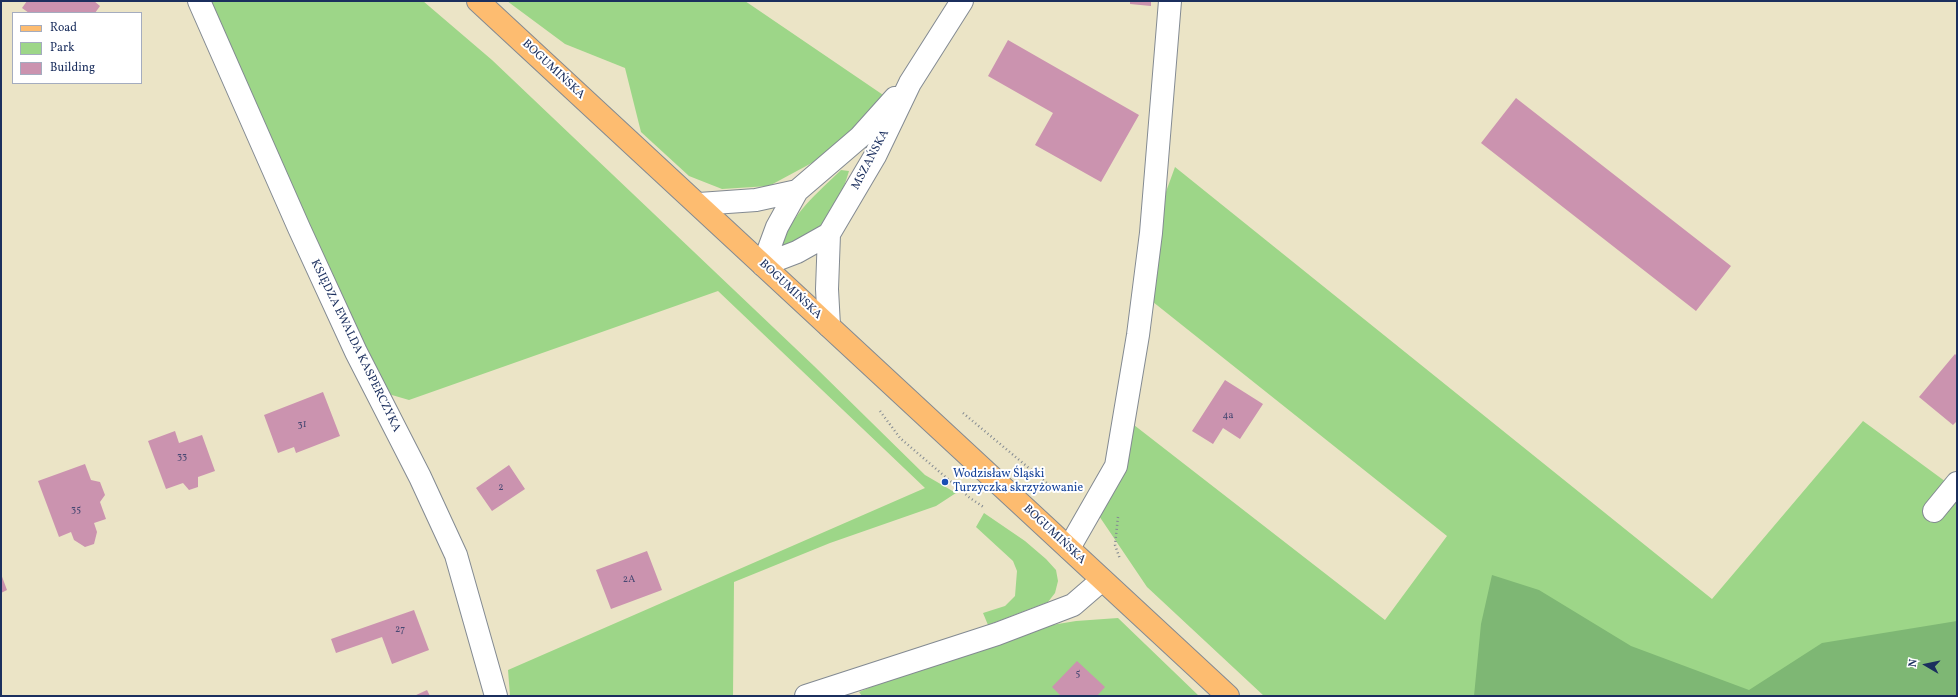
<!DOCTYPE html>
<html>
<head>
<meta charset="utf-8">
<style>
  body { margin:0 }
  #map { position:relative; width:1958px; height:697px; overflow:hidden; background:#ebe4c6; font-family:Vollkorn,serif }
  canvas { display:block }
  .frame { position:absolute; inset:0; border:2px solid #1b2f5e; pointer-events:none }
  .legend { position:absolute; left:12px; top:12px; width:130px; height:72px; box-sizing:border-box; background:#fff; border:1px solid #a4acbf; margin:0; padding:5px 7px; list-style:none; font-size:12px; color:#1b2f5e }
  .legend li { display:flex; align-items:center; gap:8px; height:20px }
  .legend b { width:20px; border:1px solid #a4acbf }
  .north { position:absolute; left:1906px; top:645px; width:40px; height:40px; -webkit-text-stroke:3px #fff; paint-order:stroke; rotate:279deg; font-size:11px; font-weight:700; line-height:16px; text-align:center; color:#1b2f5e }
  .north::after { content:''; display:block; margin:auto; width:14px; height:18px; background:#1b2f5e; clip-path:polygon(50% 0,100% 100%,50% 72%,0 100%) }
</style>
</head>
<body>
<div id="map">
<canvas width="1958" height="697"></canvas>
<div class="frame"></div>
<ul class="legend">
<li><b style="height:5px;background:#fdbc70"></b>Road</li>
<li><b style="height:11px;background:#9dd688"></b>Park</li>
<li><b style="height:11px;background:#cb93af"></b>Building</li>
</ul>
<div class="north">N</div>
</div>
<script>
const ctx = document.querySelector('canvas').getContext('2d');
ctx.lineJoin = 'round';
function paint(path, color) { ctx.fillStyle = color; ctx.fill(path, 'evenodd'); }
function trace(path, color, width, dash) { ctx.strokeStyle = color; ctx.lineWidth = width; ctx.lineCap = dash ? 'butt' : 'round'; ctx.setLineDash(dash || []); ctx.stroke(path); }
function write(font, color, halo, rows, align = 'center') {
  ctx.font = font + ' Vollkorn,serif'; ctx.lineWidth = 4; ctx.setLineDash([]); ctx.textBaseline = 'middle'; ctx.strokeStyle = halo; ctx.fillStyle = color; for (const [text, x, y, turn = 0] of rows) {
    ctx.save(); ctx.translate(x, y); ctx.rotate((+turn || 0) * Math.PI / 180); ctx.textAlign = isNaN(turn) ? turn : align; if (halo) ctx.strokeText(text, 0, 0); ctx.fillText(text, 0, 0); ctx.restore();
  }
}
const green = new Path2D(`
  M209 1H423L492 60 814 366 925 475 956 493 936 506 830 543 734 582 733 696H510L508 670 925 488 718 291 409 400 385 393Z
  M507 1H745L892 101 860 137 769 186 722 189 689 176 641 132 625 68 565 44Z
  M1175 167 1712 599 1863 421 1957 490V696H1264L1147 587 1093 507 1125 418 1385 620 1447 536 1143 294 1151 233Z
  M841 170 849 171C843 192 830 223 811 235 803 241 791 243 782 247 790 214 818 193 841 170Z
  M984 513 1025 541 1046 559 1056 570 1058 581 1055 593 1048 602 988 625 983 613 1005 606 1015 596 1017 571 1013 561 976 527Z
  M1118 618 1199 696H862L859 692 997 634 1076 621Z`);
const forest = new Path2D(`
  M1492 575 1539 590 1631 646 1749 690 1822 643 1957 621V696H1474L1481 624Z`);
const building = new Path2D(`
  M27 1H94L100 6 95 13H29L22 8Z
  M1130 1H1151V6L1130 4Z
  M1008 40 1139 115 1101 182 1035 145 1053 113 988 76Z
  M1516 98 1731 266 1696 311 1481 143Z
  M1955 354 1957 356V421L1953 425 1919 397Z
  M1225 380 1263 404 1240 439 1223 428 1213 444 1192 431Z
  M323 392 340 436 296 453 294 447 278 453 264 415Z
  M175 431 179 443 202 435 215 471 198 477V487L189 490 183 483 166 489 148 441Z
  M85 464 91 480 100 482 105 495 100 502 106 519 94 523 97 532 94 544 85 547 74 540 71 532 59 537 38 481Z
  M509 465 525 489 492 511 476 488Z
  M647 551 662 590 611 609 596 570Z
  M1 574 7 590 1 593Z
  M414 610 429 650 392 664 382 637 336 653 331 639Z
  M1077 661 1105 687 1097 696H1061L1052 687Z
  M427 690 430 696H414Z`);
const path = new Path2D(`
  M880 411 900 438 970 498 985 508
  M963 413 1048 484 1063 487 1072 492
  M1118 517 1115 545 1120 559`);
const minor = new Path2D(`
  M199 1 299 228 356 352 420 477 456 555 496 696
  M699 204 756 200 797 191
  M763 265 777 227 797 191 860 137 895 98
  M763 265 797 252 829 234
  M829 326 827 289 829 234 875 156 910 83 962 1
  M1934 511 1957 483
  M1069 548 1116 466 1138 335 1151 233 1170 1
  M806 696 997 634 1073 605 1102 580`);
const major = new Path2D(`
  M478 1 1228 696`);
const markers = [
  [945,482,4,"#1a4fb4"]
];
const numberNames = [
  ["4a",1228,416],
  ["31",302,425],
  ["33",182,457],
  ["2",501,488],
  ["35",76,510],
  ["2A",629,580],
  ["27",400,630],
  ["5",1078,674]
];
const streetNames = [
  ["BOGUMIŃSKA",553,70,43],
  ["MSZAŃSKA",871,160,-62],
  ["BOGUMIŃSKA",790,290,43],
  ["KSIĘDZA EWALDA KASPERCZYKA",355,346,64],
  ["BOGUMIŃSKA",1054,535,43]
];
const transitNames = [
  ["Wodzisław Śląski",953,475],
  ["Turzyczka skrzyżowanie",953,489]
];
paint(green, '#9dd688');
paint(forest, '#7eb774');
paint(building, '#cb93af');
trace(minor, '#838a92', 24);
trace(major, '#838a92', 24);
trace(path, '#838a92', 2.5, [1, 3]);
trace(minor, '#fff', 22);
trace(major, '#fdbc70', 22);
for (const [x, y, r, color] of markers) { const dot = new Path2D(); dot.arc(x, y, r, 0, 2 * Math.PI); ctx.fillStyle = color; ctx.fill(dot); trace(dot, '#fff', 1.5); }
write('10px', '#474872', null, numberNames);
write('12px', '#1b2f5e', '#fff', streetNames);
write('12px', '#164399', '#fff', transitNames, 'left');
</script>
</body>
</html>
